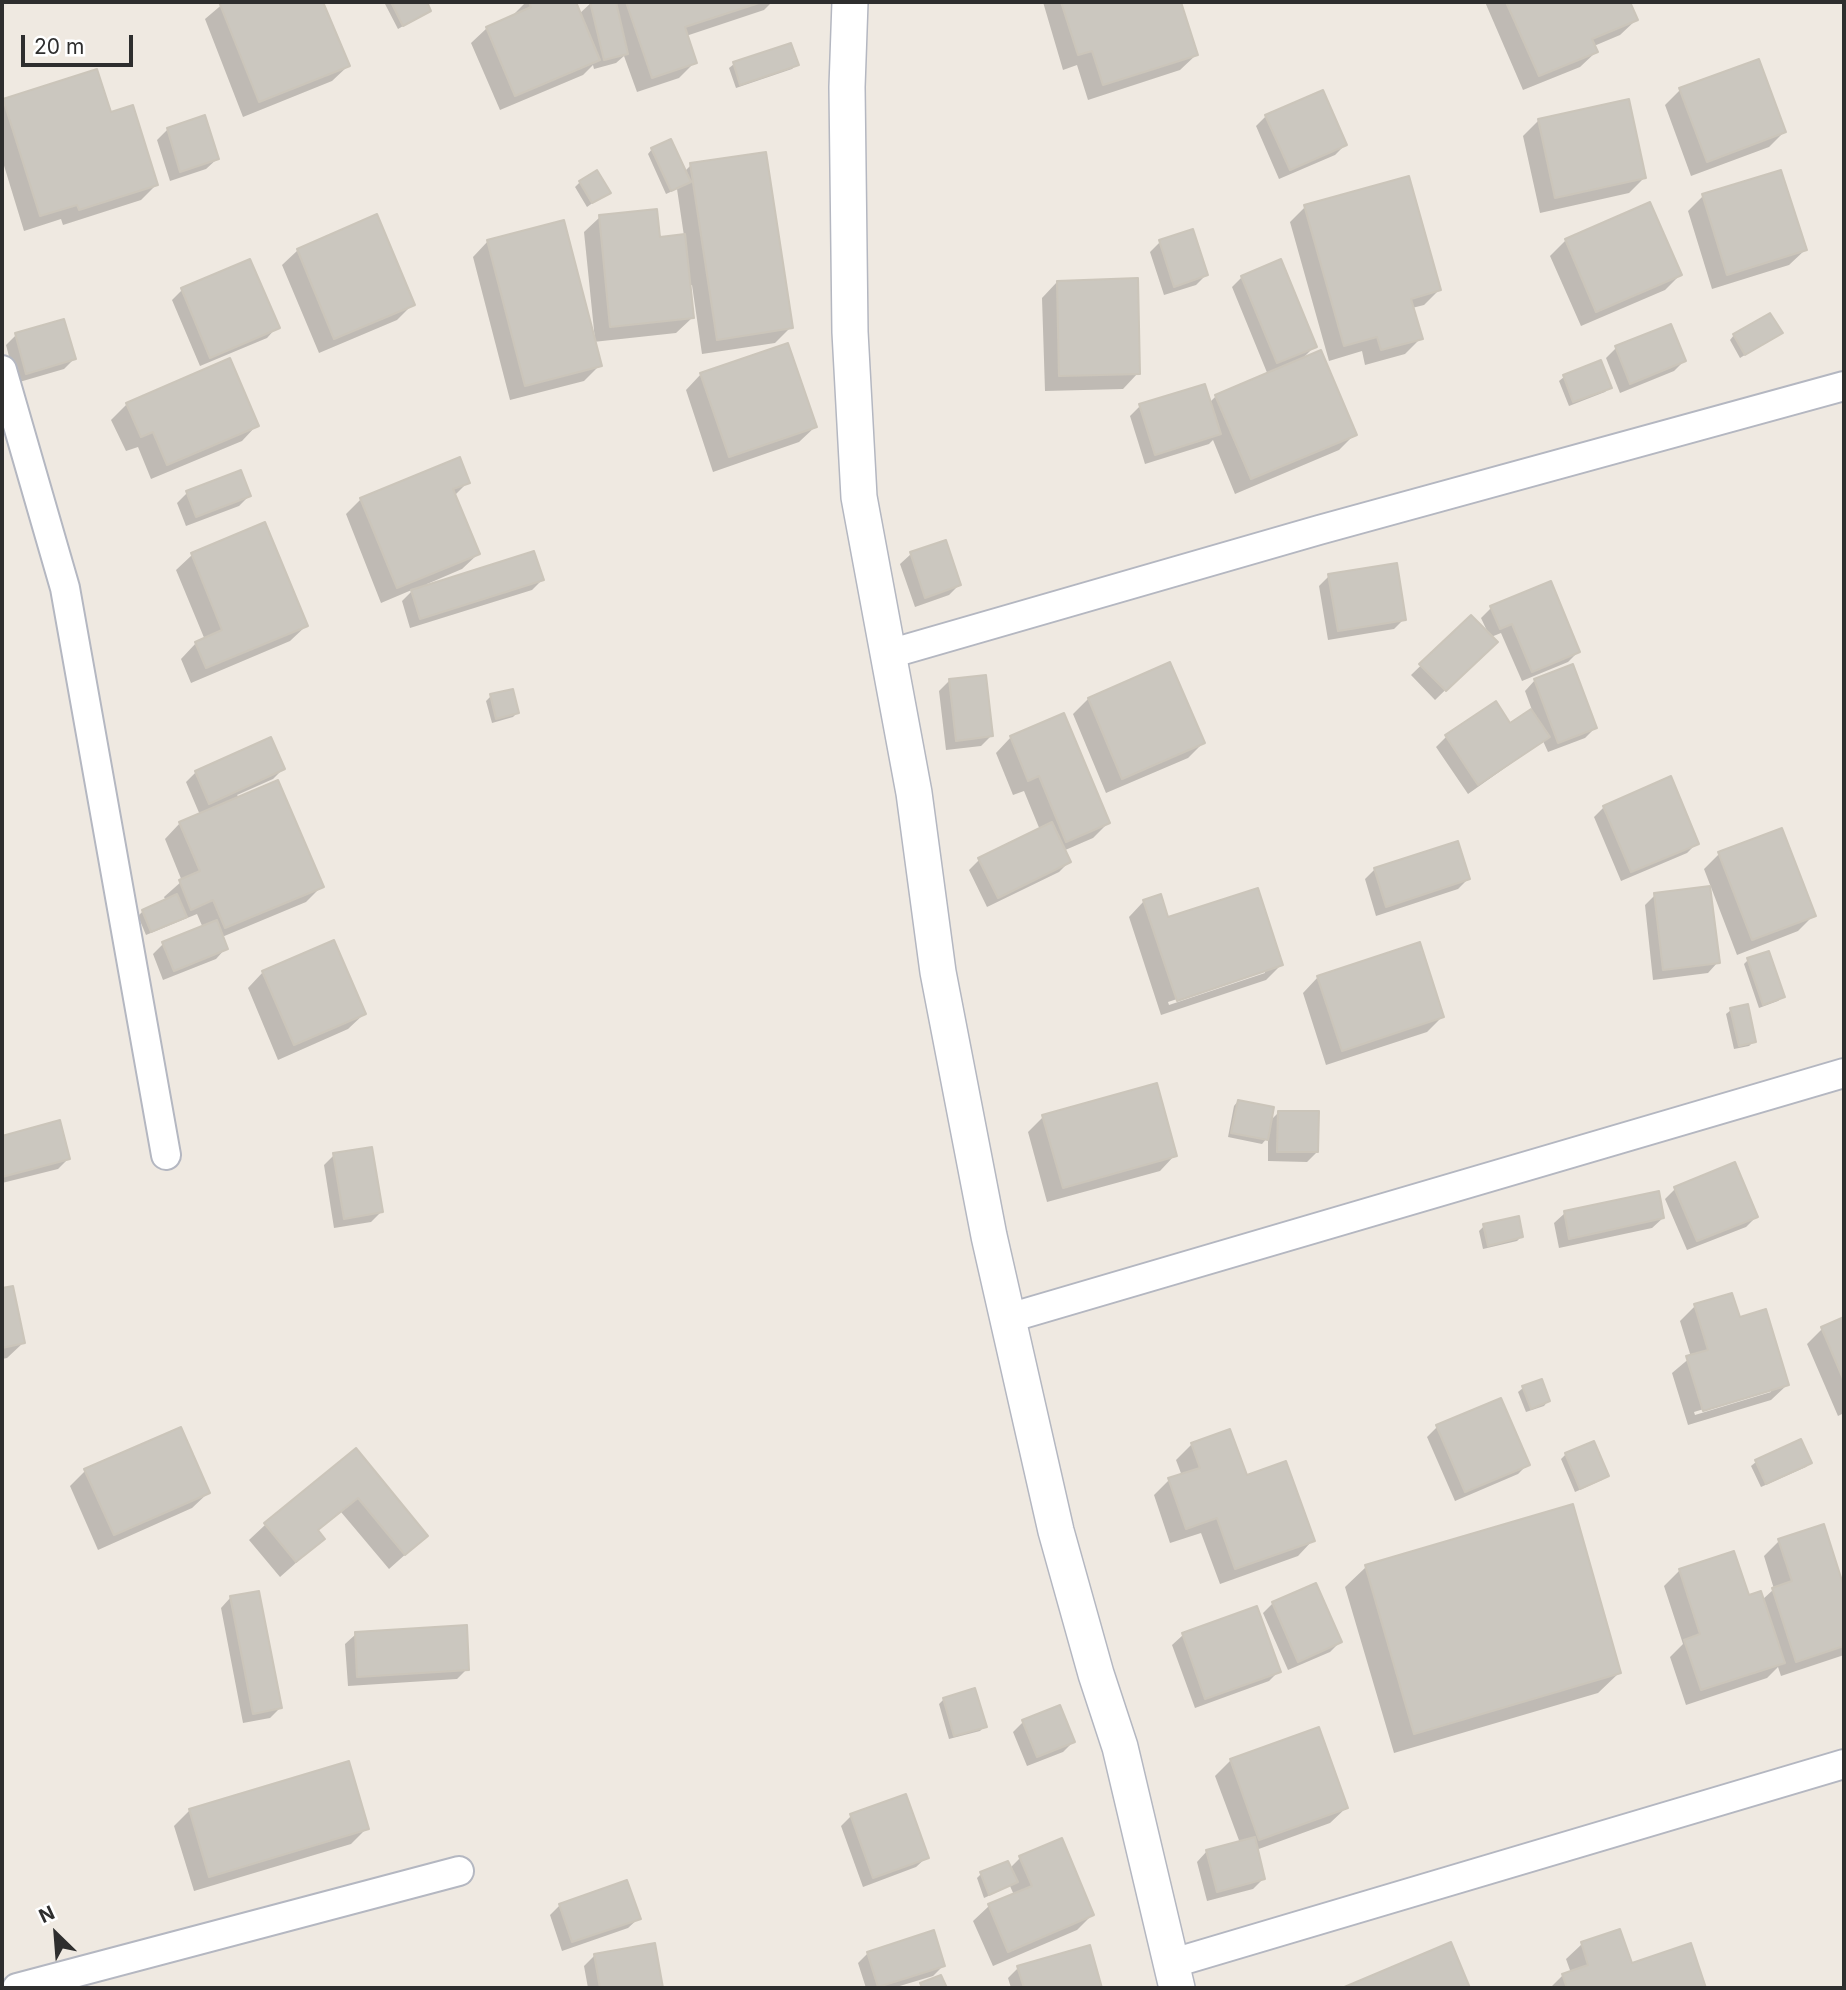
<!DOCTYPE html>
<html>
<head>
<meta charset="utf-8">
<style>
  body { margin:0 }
  #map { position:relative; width:1846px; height:1990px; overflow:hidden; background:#efe9e1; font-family:Inter,sans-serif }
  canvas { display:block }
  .frame { position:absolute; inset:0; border:4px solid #2e2e2e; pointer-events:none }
  .north { position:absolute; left:21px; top:1899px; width:70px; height:70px; -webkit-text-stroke:5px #fff; paint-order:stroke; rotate:335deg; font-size:19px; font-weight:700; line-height:28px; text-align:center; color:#2e2e2e }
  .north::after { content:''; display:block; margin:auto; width:24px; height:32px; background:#2e2e2e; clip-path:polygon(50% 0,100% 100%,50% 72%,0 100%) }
  .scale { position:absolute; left:21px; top:35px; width:112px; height:32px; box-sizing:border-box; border:4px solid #2e2e2e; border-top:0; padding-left:9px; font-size:21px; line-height:24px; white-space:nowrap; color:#2e2e2e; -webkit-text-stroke:5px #fff; paint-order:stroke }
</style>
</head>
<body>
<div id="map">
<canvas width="1846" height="1990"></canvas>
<div class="frame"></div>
<div class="north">N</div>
<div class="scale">20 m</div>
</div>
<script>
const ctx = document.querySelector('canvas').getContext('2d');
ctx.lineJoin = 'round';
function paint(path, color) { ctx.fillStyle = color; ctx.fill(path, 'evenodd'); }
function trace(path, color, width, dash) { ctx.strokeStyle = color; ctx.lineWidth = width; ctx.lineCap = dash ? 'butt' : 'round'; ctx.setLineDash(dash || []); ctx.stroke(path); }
const shadow = new Path2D(`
  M225 2H321L348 66 332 81 243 117 205 19Z
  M384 2H425L429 11 398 29Z
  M526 2H574L579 14 592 2H772L764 10 686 36 695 62 679 78 637 92 624 56 616 63 594 69 593 65 583 75 500 110 471 43 487 28 513 15Z
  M1043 2H1179L1196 55 1180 70 1088 100 1077 65 1063 70Z
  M1485 2H1628L1636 20 1620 35 1594 46 1596 52 1580 67 1523 90Z
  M734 64H797L792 69 736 88 729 68Z
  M1680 90 1784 132 1769 147 1691 176 1665 105Z
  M4 100 110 114 156 185 141 200 63 225 61 219 24 231 2 159V103Z
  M1266 116 1345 145 1335 155 1279 179 1256 126Z
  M1539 120 1644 178 1629 193 1540 213 1523 136Z
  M168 129 217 159 206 169 170 181 157 140Z
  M652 149 684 172 691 165 791 327 775 343 702 354 692 285 689 286 692 318 676 333 593 342 600 365 584 381 510 400 473 257 488 241 593 341 595 340 584 232 600 217 659 239 684 236 677 189 666 194 648 154Z
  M580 182 608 192 587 207 575 187Z
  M1703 196 1805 250 1789 265 1712 289 1688 211Z
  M1305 207 1439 290 1424 305 1412 308 1421 338 1405 354 1365 365 1362 351 1329 361 1290 222Z
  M1566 240 1680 275 1665 290 1581 326 1550 256Z
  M1160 242 1206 275 1196 285 1164 295 1150 252Z
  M298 250 413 304 397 320 319 353 282 265Z
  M249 261 277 327 267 338 200 366 172 300 182 290Z
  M1242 277 1315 346 1301 360 1354 435 1339 450 1235 494 1213 440 1209 444 1145 464 1130 416 1140 406 1209 403 1216 396 1268 375 1232 287Z
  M1057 282 1138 373 1123 389 1045 391 1042 298Z
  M1780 333 1740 358 1730 340 1734 335Z
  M16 335 74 359 64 369 16 383 6 345Z
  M1616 348 1684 361 1674 371 1620 393 1606 358Z
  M701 374 815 427 799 442 713 472 686 390Z
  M1564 377 1610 387 1605 392 1569 406 1559 381Z
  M127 404 257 425 242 441 151 479 138 447 126 451 111 420Z
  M468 482 454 496 478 554 462 569 427 584 428 586 542 580 532 590 410 628 402 601 414 589 381 603 346 514 361 499Z
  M187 493 249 496 239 506 186 526 177 503Z
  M264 525 306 626 290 641 191 683 181 659 196 643 205 640 176 570 192 555Z
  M944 542 959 585 949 595 915 607 900 564 911 554Z
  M1329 576 1404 619 1394 629 1328 640 1319 586Z
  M1491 608 1578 652 1568 662 1522 681 1501 633 1491 637 1495 642 1435 700 1411 675 1471 617 1489 635 1481 618Z
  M1535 680 1595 728 1585 738 1548 752 1543 741 1468 794 1436 747 1446 737 1510 725 1532 710 1525 691Z
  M949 681 991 736 981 746 946 750 939 691Z
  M491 696 517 713 513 717 492 723 486 701Z
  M1088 699 1203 743 1188 758 1106 793 1073 714Z
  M1011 737 1108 823 1093 838 1063 851 1069 862 1059 872 987 907 969 870 979 860 1040 830 1024 791 1013 795 996 753Z
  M283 769 273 779 237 795 322 886 306 902 222 937 226 948 216 959 163 980 153 954 163 944 203 928 197 914 146 935 138 916 143 911 166 901 164 897 182 881 165 839 180 823 200 815 186 782 196 772Z
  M1604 807 1697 843 1687 853 1621 881 1594 817Z
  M1719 854 1814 915 1798 931 1737 955 1704 869Z
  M1375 869 1468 879 1458 889 1376 916 1365 879Z
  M1655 895 1718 962 1708 973 1653 980 1645 905Z
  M1144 901 1167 920 1281 965 1266 980 1161 1015 1129 917ZM1265 970V973L1169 1005 1168 1002Z
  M1748 960 1783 997 1778 1001 1759 1008 1744 964Z
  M263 972 364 1014 348 1029 278 1060 248 988Z
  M1318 977 1442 1017 1427 1032 1326 1065 1303 993Z
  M1731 1010 1754 1041 1749 1046 1734 1049 1726 1014Z
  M1238 1101 1270 1121 1278 1113 1317 1152 1307 1162 1268 1161V1137L1262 1144 1228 1137 1234 1106Z
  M1043 1117 1175 1155 1160 1171 1047 1202 1028 1132Z
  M59 1122 68 1159 58 1169 2 1183V1137Z
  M334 1155 381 1212 371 1222 334 1228 324 1165Z
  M1675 1189 1756 1217 1746 1227 1687 1250 1665 1199Z
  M1565 1213 1663 1218 1652 1228 1559 1248 1554 1223Z
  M1484 1226 1522 1236 1517 1241 1483 1249 1479 1231Z
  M12 1288 23 1343 7 1358 2 1359V1290Z
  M1695 1306 1738 1319 1787 1385 1771 1400 1688 1425 1672 1373 1691 1357 1680 1321ZM1771 1389V1392L1695 1415 1694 1412Z
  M1844 1319V1413L1838 1416 1807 1344 1822 1329Z
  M1541 1381 1548 1401 1544 1406 1526 1412 1518 1392 1523 1388Z
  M1437 1427 1528 1464 1518 1474 1455 1501 1427 1437Z
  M1192 1444 1245 1477 1313 1540 1298 1556 1220 1584 1201 1533 1170 1543 1154 1495 1169 1480 1182 1476 1176 1460Z
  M356 1450 426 1536 389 1569 341 1512 317 1531 323 1539 280 1577 249 1540 265 1525Z
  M1566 1454 1607 1476 1602 1480 1575 1492 1561 1459Z
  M1756 1462 1810 1463 1806 1467 1761 1487 1751 1466Z
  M85 1471 208 1493 192 1508 98 1550 70 1486Z
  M1823 1526 1844 1592V1655L1781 1676 1778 1667 1767 1678 1686 1705 1670 1657 1683 1644 1664 1586 1679 1571 1733 1553 1748 1597 1762 1600 1774 1589 1764 1556 1779 1541Z
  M1366 1567 1619 1673 1598 1693 1394 1753 1345 1587Z
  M231 1597 280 1708 270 1718 243 1723 221 1608Z
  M1273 1603 1340 1642 1330 1652 1288 1670 1263 1613Z
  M356 1634 467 1669 457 1679 348 1686 345 1644Z
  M1183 1635 1279 1671 1269 1681 1195 1708 1172 1645Z
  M944 1699 985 1726 980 1731 949 1739 939 1704Z
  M1023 1722 1073 1742 1063 1752 1027 1766 1013 1732Z
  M1231 1760 1346 1808 1330 1823 1256 1850 1263 1879 1253 1889 1207 1901 1197 1862 1207 1851 1240 1843 1215 1776Z
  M190 1810 367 1828 351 1844 194 1891 174 1826Z
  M851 1816 927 1857 916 1867 863 1887 841 1826Z
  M1020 1858 1092 1915 1077 1930 993 1966 973 1921 989 1906 1014 1895 1010 1886 984 1898 977 1878 981 1874 1010 1868Z
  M560 1905 639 1918 628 1928 562 1951 550 1915Z
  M1582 1944 1631 1965 1690 1946 1705 1988H1550L1563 1975 1571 1973 1566 1959Z
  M653 1945 661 1988H588L584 1966 594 1956Z
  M1450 1945 1468 1988H1347Z
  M868 1953 943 1966 933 1976 893 1988H866L858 1963Z
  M1018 1968 1101 1988H1011L1008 1978Z`);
const building = new Path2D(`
  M219 2H323L350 66 259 102Z
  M391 2H427L431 11 403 26Z
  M529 2H576L600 60 515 96 486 27 531 7Z
  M590 2H616L628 54 604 60Z
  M626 2H762L685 27 697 63 652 78Z
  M1061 2H1181L1198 55 1103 85 1092 51 1078 55Z
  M1506 2H1630L1638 20 1592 39 1598 52 1539 76Z
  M791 43 799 65 740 85 733 62Z
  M1759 59 1786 132 1707 162 1679 88Z
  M97 69 111 112 133 105 158 185 79 210 77 205 40 216 3 99Z
  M1323 90 1347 145 1290 170 1265 115Z
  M1629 99 1646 178 1555 198 1538 119Z
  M205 115 219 159 180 172 167 128Z
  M671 139 691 182 671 191 651 148Z
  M766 152 793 328 717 340 690 163Z
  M597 170 611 193 592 203 579 181Z
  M1781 170 1807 250 1727 275 1702 194Z
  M1409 176 1441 290 1411 299 1423 339 1381 350 1377 337 1344 346 1304 205Z
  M1650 202 1682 275 1596 312 1565 239Z
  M657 209 660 237 685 234 694 318 610 327 599 215Z
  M377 214 415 305 334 339 297 249Z
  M564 220 602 366 525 386 487 240Z
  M1193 229 1208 275 1174 287 1159 240Z
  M250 259 280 328 210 358 181 288Z
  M1281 259 1317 347 1277 363 1241 276Z
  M1138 278 1140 374 1059 376 1057 281Z
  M1770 313 1783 333 1745 355 1733 334Z
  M64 319 76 359 26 374 15 333Z
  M1671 324 1686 361 1630 384 1615 346Z
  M788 343 817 427 729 457 700 373Z
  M1321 350 1357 435 1251 479 1215 395Z
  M230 358 259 426 167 465 153 432 141 437 126 403Z
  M1601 360 1612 388 1573 402 1563 375Z
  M1205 384 1221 434 1155 455 1139 404Z
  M460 457 470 483 453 489 480 554 397 588 360 498Z
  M241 470 251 496 196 517 186 491Z
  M265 522 308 626 206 668 195 642 222 630 191 553Z
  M946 540 961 585 925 598 910 552Z
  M534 551 544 580 420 619 411 590Z
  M1397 563 1406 620 1338 631 1328 574Z
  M1551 581 1580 652 1532 672 1512 624 1500 629 1490 606Z
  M1471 615 1498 642 1446 691 1419 664Z
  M1170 662 1205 743 1122 779 1088 698Z
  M1573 664 1597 728 1558 743 1534 679Z
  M986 675 993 736 956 741 949 679Z
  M513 689 519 713 496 719 490 694Z
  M1496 701 1510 723 1531 709 1550 737 1478 785 1445 735Z
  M1064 713 1110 823 1066 842 1039 776 1028 781 1010 736Z
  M271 737 285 769 209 804 195 771Z
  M1671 776 1699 844 1631 872 1603 806Z
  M278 780 324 887 225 928 213 900 191 910 179 880 200 871 179 822Z
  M1052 822 1071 862 998 898 978 858Z
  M1782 828 1816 916 1752 940 1718 852Z
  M1458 841 1470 879 1386 907 1374 868Z
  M1710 886 1720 963 1663 970 1654 893Z
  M1258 888 1283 965 1177 1001 1143 900 1161 894 1168 917Z
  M177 894 187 917 151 932 142 910Z
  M217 920 228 949 174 971 162 942Z
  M334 940 366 1014 294 1045 262 971Z
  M1420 942 1444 1017 1342 1051 1317 976Z
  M1769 951 1785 997 1763 1005 1747 958Z
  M1748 1004 1756 1042 1739 1046 1730 1008Z
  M1157 1083 1177 1156 1063 1188 1042 1115Z
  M1238 1100 1274 1107 1268 1140 1231 1133Z
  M1278 1111H1319L1318 1152H1277Z
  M60 1120 70 1159 2 1177V1136Z
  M372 1147 383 1212 344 1219 333 1153Z
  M1735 1162 1758 1217 1697 1241 1674 1187Z
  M1659 1191 1664 1218 1569 1239 1564 1211Z
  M1519 1216 1523 1237 1488 1246 1483 1224Z
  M13 1286 25 1343 2 1348V1288Z
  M1732 1293 1740 1317 1766 1309 1789 1385 1703 1411 1686 1356 1708 1350 1694 1304Z
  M1844 1317V1381L1821 1327Z
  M1542 1379 1550 1401 1531 1409 1522 1386Z
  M1501 1398 1530 1465 1465 1492 1436 1425Z
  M181 1427 210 1493 114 1535 84 1469Z
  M1230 1429 1247 1475 1286 1461 1315 1541 1235 1569 1217 1518 1186 1529 1168 1478 1200 1468 1191 1443Z
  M1801 1439 1812 1463 1766 1484 1755 1460Z
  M1594 1441 1609 1476 1580 1489 1565 1453Z
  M356 1448 428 1536 405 1555 358 1498 318 1530 325 1539 296 1562 264 1523Z
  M1573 1504 1621 1673 1414 1734 1365 1565Z
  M1824 1524 1844 1587V1646L1796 1662 1772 1588 1792 1581 1778 1539Z
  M1734 1551 1749 1595 1761 1591 1785 1663 1701 1690 1684 1640 1700 1634 1679 1569Z
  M1316 1583 1342 1642 1298 1662 1272 1602Z
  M259 1591 282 1708 253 1714 230 1596Z
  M1257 1606 1281 1672 1205 1699 1182 1633Z
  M467 1625 469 1670 357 1677 355 1632Z
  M975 1688 987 1727 954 1736 943 1698Z
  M1060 1705 1075 1742 1037 1757 1022 1720Z
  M1319 1727 1348 1808 1259 1840 1230 1759Z
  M349 1761 369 1829 209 1877 189 1809Z
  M906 1794 929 1858 873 1878 850 1814Z
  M1255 1837 1265 1879 1217 1892 1206 1850Z
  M1062 1838 1094 1915 1008 1952 988 1904 1032 1886 1019 1856Z
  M1008 1861 1018 1882 989 1895 980 1872Z
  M627 1880 641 1919 572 1942 559 1904Z
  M1620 1929 1632 1963 1691 1943 1706 1988H1567L1562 1974 1588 1965 1581 1942Z
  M934 1930 945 1966 878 1987 867 1952Z
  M1451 1942 1470 1988H1342Z
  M655 1943 663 1988H600L594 1954Z
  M1090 1945 1102 1988H1024L1017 1966Z
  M941 1975 947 1988H922L920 1983Z`);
const minor = new Path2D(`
  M2 370 65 588 166 1155
  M889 654 1319 530 1844 386
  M1009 1318 1844 1073
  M1170 1964 1844 1764
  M17 1988 459 1871`);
const tertiary = new Path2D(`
  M850 2 847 87 850 332 859 497 914 793 938 972 989 1236 1056 1531 1096 1674 1120 1747 1177 1988`);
paint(shadow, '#0003');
paint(building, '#cbc7bf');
trace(building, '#cbc5ba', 2);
trace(minor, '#b4b7c1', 32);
trace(tertiary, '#b4b7c1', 38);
trace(minor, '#fff', 28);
trace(tertiary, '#fff', 35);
</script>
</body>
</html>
